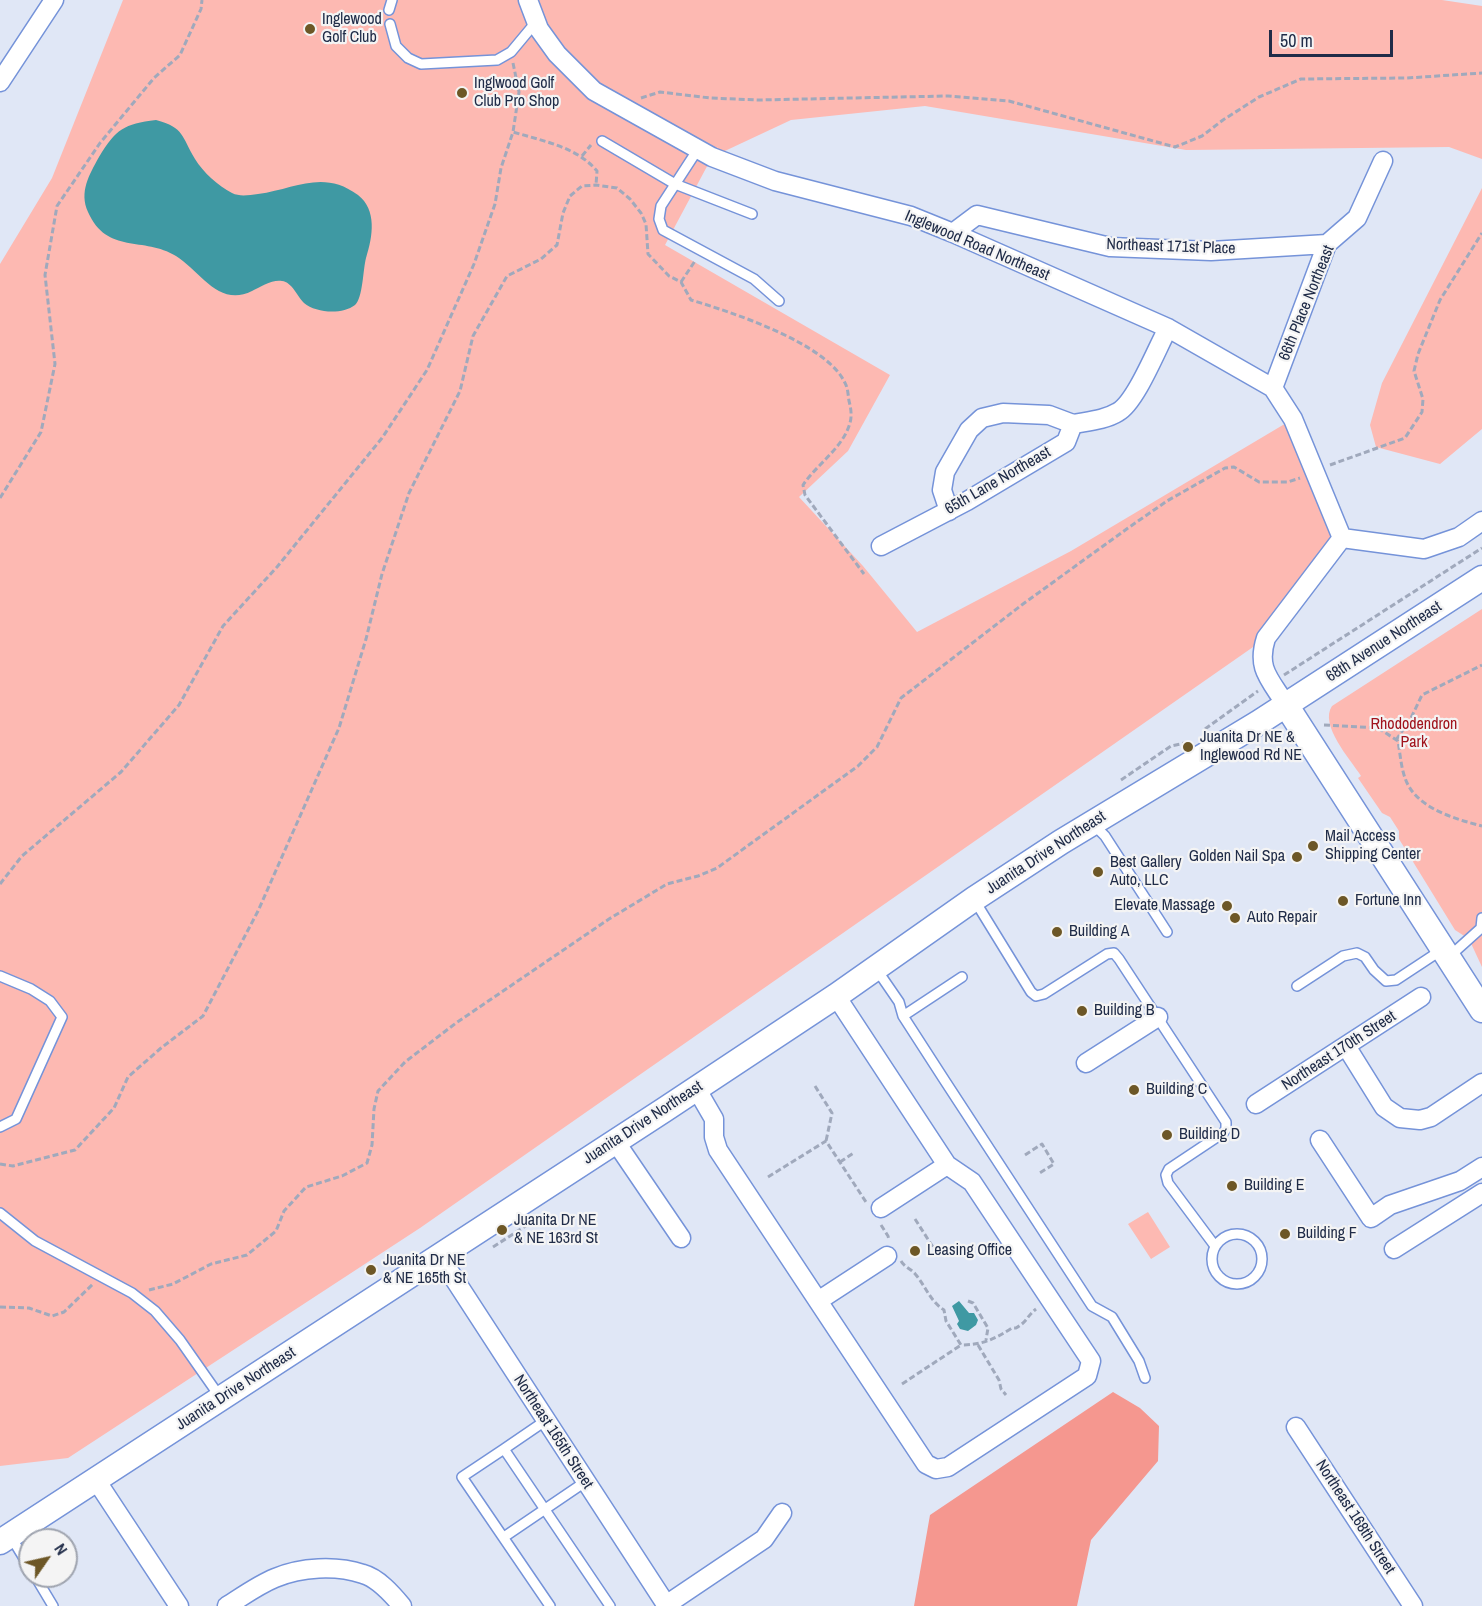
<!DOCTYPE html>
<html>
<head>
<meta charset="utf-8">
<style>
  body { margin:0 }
  #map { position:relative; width:1482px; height:1606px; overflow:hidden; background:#e0e7f6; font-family:"Archivo Narrow",sans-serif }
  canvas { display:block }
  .north { position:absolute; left:18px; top:1528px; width:60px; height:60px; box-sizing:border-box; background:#f4f4f4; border:2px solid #9fa4af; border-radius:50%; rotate:56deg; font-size:16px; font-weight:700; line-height:24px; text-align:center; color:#202c48 }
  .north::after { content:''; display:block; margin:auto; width:21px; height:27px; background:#6d5726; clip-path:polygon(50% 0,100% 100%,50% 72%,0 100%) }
  .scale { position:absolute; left:1269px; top:30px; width:124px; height:27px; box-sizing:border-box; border:3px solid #202c48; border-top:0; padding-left:8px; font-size:18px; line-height:21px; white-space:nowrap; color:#202c48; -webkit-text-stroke:4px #f4f4f4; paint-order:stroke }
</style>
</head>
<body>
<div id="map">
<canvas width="1482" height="1606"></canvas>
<div class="north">N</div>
<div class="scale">50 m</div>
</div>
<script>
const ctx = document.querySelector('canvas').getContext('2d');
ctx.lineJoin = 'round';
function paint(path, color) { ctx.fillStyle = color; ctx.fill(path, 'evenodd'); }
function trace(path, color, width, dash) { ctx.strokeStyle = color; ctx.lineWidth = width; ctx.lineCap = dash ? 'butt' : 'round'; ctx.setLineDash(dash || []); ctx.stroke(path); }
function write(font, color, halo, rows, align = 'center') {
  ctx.font = font + ' "Archivo Narrow",sans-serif'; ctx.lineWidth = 4.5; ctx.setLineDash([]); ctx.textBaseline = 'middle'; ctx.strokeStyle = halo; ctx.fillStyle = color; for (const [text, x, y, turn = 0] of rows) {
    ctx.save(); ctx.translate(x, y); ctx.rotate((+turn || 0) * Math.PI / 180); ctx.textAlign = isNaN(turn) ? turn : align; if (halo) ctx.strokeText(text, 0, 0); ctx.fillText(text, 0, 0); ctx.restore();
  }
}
const green = new Path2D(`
  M123 0H1442L1482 6V159L1449 147 1186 150 925 106 791 120 712 157 665 245 890 375 848 451 799 497 863 566 917 632 1071 551 1293 419 1342 538 1266 638 420 1228 68 1458 0 1466V264L52 178Z
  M1482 188V429L1440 464 1376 447 1370 425 1382 383Z
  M1482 609V967L1469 939 1455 930 1399 839V831L1390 817 1382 813 1358 778 1361 776C1350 759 1319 725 1332 706Z
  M1148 1212 1170 1247 1151 1259 1128 1224Z`);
const forest = new Path2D(`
  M1113 1392 1140 1408 1159 1426 1158 1461 1091 1540 1077 1606H914L930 1515Z`);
const water = new Path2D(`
  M156 120C185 128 181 136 195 159 203 172 218 186 232 193 240 197 249 195 258 194 295 189 323 169 358 195 377 210 373 236 366 258 363 269 363 298 355 305 342 315 316 313 304 303 297 296 292 282 282 281 273 279 260 287 252 291 219 308 200 271 176 256 144 236 107 255 88 212 79 192 89 175 99 157 116 129 124 124 156 120Z
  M959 1301 969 1313H974L978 1320 976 1325 968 1331 960 1329 957 1324 959 1321 952 1306Z`);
const path = new Path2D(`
  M513 63 519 92 513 132
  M641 98 660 92 710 98 757 100 948 96 1009 101 1175 147 1202 136 1223 120 1259 97 1301 79 1407 78 1482 73
  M582 156 591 145
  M681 282 695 261
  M1330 465 1405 438 1422 412 1423 399 1414 371 1418 354 1440 300 1482 233
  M0 498 41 432 55 364 45 275 57 206 100 143 154 78 180 55 201 9 202 0
  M1284 675 1482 548
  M1324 725 1378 728 1398 741C1400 753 1401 767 1405 778 1415 808 1455 819 1482 826
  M1205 729 1258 691
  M1396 740 1411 718 1422 695 1482 665
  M1121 780 1171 746 1185 743
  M0 884 22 856 121 772 179 705 223 626 277 567 382 438 427 370 474 264 495 204 501 168 513 132C543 141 577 147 597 171L596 185
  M815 1086 832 1113 826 1141
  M1025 1155 1042 1144 1054 1164 1038 1174
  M840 1162 855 1152
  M0 1164 13 1166 75 1150 114 1108 128 1077 161 1048 203 1016 258 911 339 728 366 639 382 574 409 493 460 391 473 336 507 276 541 259 557 245 563 213 570 196 582 186 596 185 617 188 630 199 641 213 646 224 648 254 669 276 681 282 691 300C731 312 827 343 845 383 848 388 848 395 849 401 851 408 852 416 850 423 843 448 817 464 803 485L805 495 864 574
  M768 1177 826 1141 866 1202
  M915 1219 938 1255
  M881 1225 888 1236 889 1240
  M493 1247 538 1218
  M901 1261C905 1268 912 1269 916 1275 926 1287 930 1301 944 1310L946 1321 961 1345C982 1345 995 1339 1012 1328H1016C1027 1322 1027 1316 1036 1309
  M149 1290 173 1284 211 1264 247 1255 276 1231 284 1211 306 1187 342 1176 367 1163 372 1145 374 1109 378 1091 405 1062 456 1023 609 919 667 884 698 876 717 868 858 766 877 747 901 698 1023 604 1128 528 1167 501 1225 468 1234 467 1259 482H1288L1300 478
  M968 1301 973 1303 988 1328 986 1340
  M0 1307 29 1308 52 1316 64 1312 93 1284
  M978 1345 999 1380 1001 1389 1006 1395
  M902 1384 961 1345`);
const lane = new Path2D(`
  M389 10 392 0
  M390 24 396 46 408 58 421 64 497 60 511 52 536 22
  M602 141 675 184 752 214
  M698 149 661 206 659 219 663 230 754 279 779 301
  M1094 825 1105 836 1167 932
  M975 901 1031 992 1036 996 1044 994 1107 954 1114 953 1119 959 1226 1122V1129L1223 1133 1169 1169 1166 1175 1168 1183 1215 1246
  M1450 956 1481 928 1482 918
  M877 970 899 1002 903 1016 945 1081 1092 1306 1112 1317 1139 1361 1145 1378
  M0 976 31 989 50 1001 62 1017 16 1119 0 1127
  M1297 986 1343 956 1357 953 1365 957 1374 970 1386 981 1396 980 1443 949
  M903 1016 962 977
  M0 1213 35 1241 132 1293 155 1311 180 1340 220 1397
  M1212 1259a25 25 0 1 1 50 0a25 25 0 1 1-50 0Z
  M545 1421 504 1449 610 1606
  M504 1449 462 1477 550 1606
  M11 1537 30 1568
  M504 1537 585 1482
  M35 1576 53 1606`);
const street = new Path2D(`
  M528 0 539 29 557 54 594 91 712 157 775 181 911 216 953 233 1168 328 1273 388 1293 419 1342 538 1266 638C1256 669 1270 679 1286 705
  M0 82 54 0
  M953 233 977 215 1110 247 1211 251 1327 244
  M1273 388 1327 244 1357 218 1383 161
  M949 511 942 490 945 472 969 430 982 418 1003 413 1049 415 1073 424
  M1342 538 1424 549 1459 537 1482 521
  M881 546 967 501 1066 442 1073 424C1089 421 1105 420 1118 412 1136 402 1157 348 1168 328
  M1346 1046 1384 1107 1400 1118 1420 1120 1431 1117 1482 1083
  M1086 1063 1158 1017
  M696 1088 714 1119V1137L718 1150 926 1464 936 1469 948 1467 1087 1376 1091 1361 972 1182 947 1165 836 996
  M1256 1104 1421 997
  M1320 1140 1371 1218 1390 1205 1460 1181 1482 1167
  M615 1141 681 1238
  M881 1208 947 1165
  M1394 1249 1482 1193
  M440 1257 667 1606
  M818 1301 887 1256
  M1296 1427 1413 1606
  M96 1480 179 1606
  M666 1605 764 1539 782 1513
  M227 1606C243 1596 258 1585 275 1578 301 1567 336 1565 363 1574 378 1578 392 1594 402 1606`);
const secondary = new Path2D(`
  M1286 705 1482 1010
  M0 1542 664 1110 836 996 974 899 1061 842 1258 723 1482 578`);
const markers = [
  [310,29,6,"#6d5726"],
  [462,93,6,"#6d5726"],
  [1188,747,6,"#6d5726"],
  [1313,846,6,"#6d5726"],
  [1297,857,6,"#6d5726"],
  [1098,872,6,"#6d5726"],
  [1343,901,6,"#6d5726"],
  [1227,906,6,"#6d5726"],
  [1235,918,6,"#6d5726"],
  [1057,932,6,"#6d5726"],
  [1082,1011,6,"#6d5726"],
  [1134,1090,6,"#6d5726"],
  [1167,1135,6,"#6d5726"],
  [1232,1186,6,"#6d5726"],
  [502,1230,6,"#6d5726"],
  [1285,1234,6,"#6d5726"],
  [915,1251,6,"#6d5726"],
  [371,1270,6,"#6d5726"]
];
const poiNames = [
  ["Inglewood",322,20],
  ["Golf Club",322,38],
  ["Inglwood Golf",474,84],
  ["Club Pro Shop",474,102],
  ["Juanita Dr NE &",1200,738],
  ["Inglewood Rd NE",1200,756],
  ["Mail Access",1325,837],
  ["Shipping Center",1325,855],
  ["Golden Nail Spa",1285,857,"right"],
  ["Best Gallery",1110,863],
  ["Auto, LLC",1110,881],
  ["Fortune Inn",1355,901],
  ["Elevate Massage",1215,906,"right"],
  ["Auto Repair",1247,918],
  ["Building A",1069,932],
  ["Building B",1094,1011],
  ["Building C",1146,1090],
  ["Building D",1179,1135],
  ["Building E",1244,1186],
  ["Juanita Dr NE",514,1221],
  ["& NE 163rd St",514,1239],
  ["Building F",1297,1234],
  ["Leasing Office",927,1251],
  ["Juanita Dr NE",383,1261],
  ["& NE 165th St",383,1279]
];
const streetNames = [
  ["Inglewood Road Northeast",977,246,23],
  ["Northeast 171st Place",1171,247,2],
  ["66th Place Northeast",1307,303,-68],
  ["65th Lane Northeast",998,481,-30],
  ["68th Avenue Northeast",1384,642,-33],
  ["Juanita Drive Northeast",1046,853,-33],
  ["Northeast 170th Street",1339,1051,-33],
  ["Juanita Drive Northeast",643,1123,-33],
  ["Juanita Drive Northeast",236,1389,-33],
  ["Northeast 165th Street",553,1432,57],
  ["Northeast 168th Street",1355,1517,57]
];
const parkNames = [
  ["Rhododendron",1414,725],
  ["Park",1414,743]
];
paint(green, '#fdb9b2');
paint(forest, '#f5978f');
paint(water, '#3f99a3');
trace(lane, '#7593d9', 12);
trace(street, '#7593d9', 21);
trace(secondary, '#7593d9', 27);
trace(path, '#a0a9bc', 3, [6, 3]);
trace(lane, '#fff', 9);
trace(street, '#fff', 18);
trace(secondary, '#fff', 24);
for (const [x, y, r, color] of markers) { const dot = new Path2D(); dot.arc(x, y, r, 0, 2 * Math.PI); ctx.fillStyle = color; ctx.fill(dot); trace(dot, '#f4f4f4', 2); }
write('16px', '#202c48', '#f4f4f4', poiNames, 'left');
write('16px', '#202c48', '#f4f4f4', streetNames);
write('16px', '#a0131c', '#f4f4f4', parkNames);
</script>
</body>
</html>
